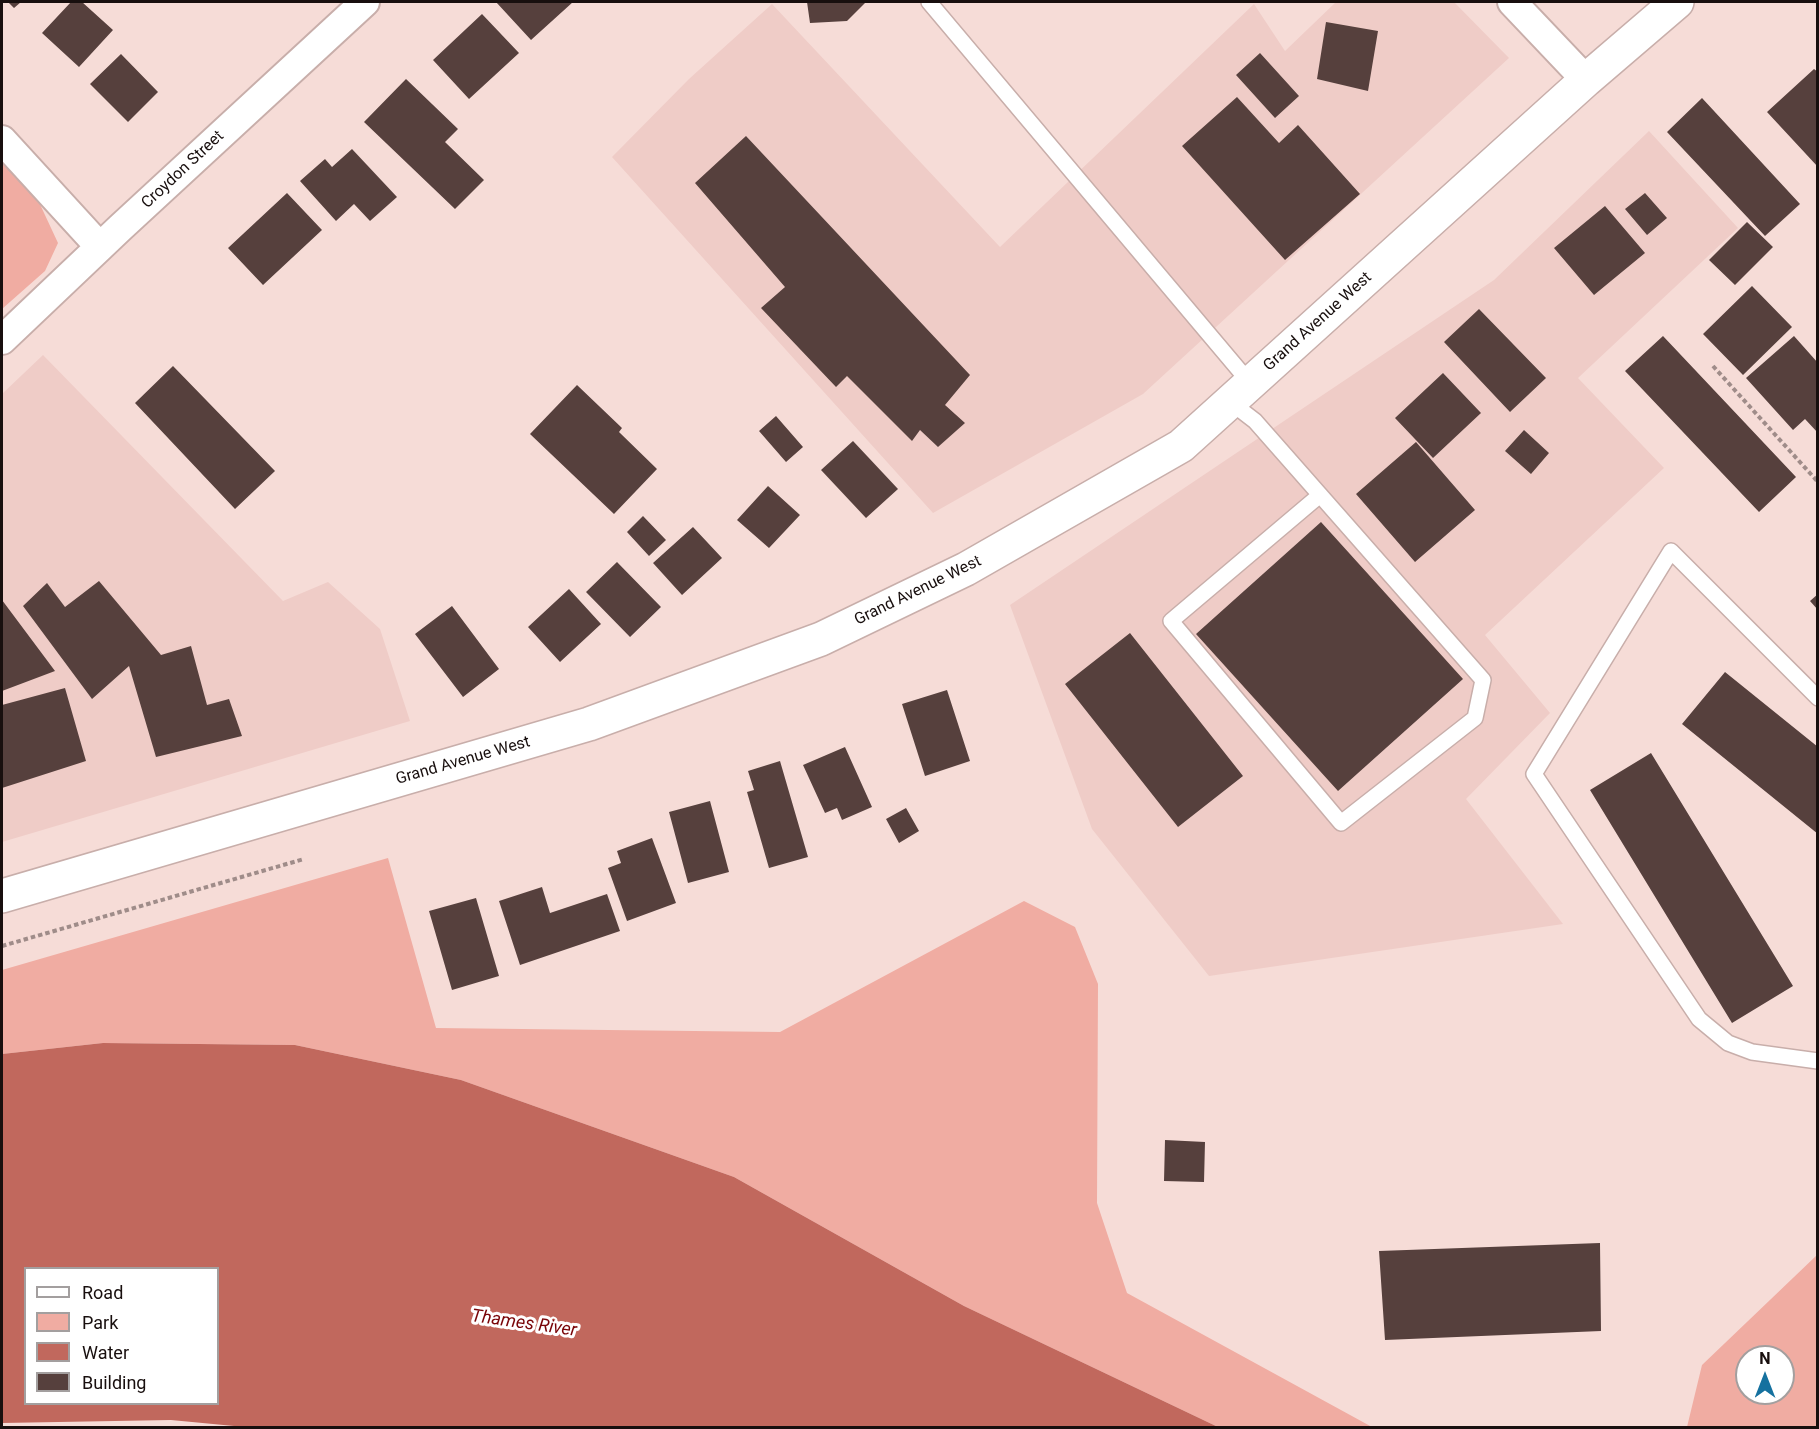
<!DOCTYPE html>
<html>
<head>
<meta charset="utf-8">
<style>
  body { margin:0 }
  #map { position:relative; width:1819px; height:1429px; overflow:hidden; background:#f6dcd7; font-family:Roboto,sans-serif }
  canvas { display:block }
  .frame { position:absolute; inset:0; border:3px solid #180f0e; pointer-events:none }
  .legend { position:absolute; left:24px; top:1267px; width:195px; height:138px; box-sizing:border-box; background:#fff; border:2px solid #a39f9f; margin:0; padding:8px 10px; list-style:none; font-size:18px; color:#180f0e }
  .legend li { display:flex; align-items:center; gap:12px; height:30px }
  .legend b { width:30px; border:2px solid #a39f9f }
  .north { position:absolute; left:1735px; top:1345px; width:60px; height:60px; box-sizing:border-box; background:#fff; border:2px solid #a39f9f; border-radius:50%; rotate:0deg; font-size:16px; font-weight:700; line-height:24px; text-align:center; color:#180f0e }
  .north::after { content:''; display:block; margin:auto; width:21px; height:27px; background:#15719f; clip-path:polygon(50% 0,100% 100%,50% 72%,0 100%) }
</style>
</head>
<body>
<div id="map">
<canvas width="1819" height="1429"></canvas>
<div class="frame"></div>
<ul class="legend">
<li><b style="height:8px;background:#fff"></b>Road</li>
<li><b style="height:16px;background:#f0aca2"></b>Park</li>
<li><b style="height:16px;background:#c1685d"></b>Water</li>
<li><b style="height:16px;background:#56403d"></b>Building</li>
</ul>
<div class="north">N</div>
</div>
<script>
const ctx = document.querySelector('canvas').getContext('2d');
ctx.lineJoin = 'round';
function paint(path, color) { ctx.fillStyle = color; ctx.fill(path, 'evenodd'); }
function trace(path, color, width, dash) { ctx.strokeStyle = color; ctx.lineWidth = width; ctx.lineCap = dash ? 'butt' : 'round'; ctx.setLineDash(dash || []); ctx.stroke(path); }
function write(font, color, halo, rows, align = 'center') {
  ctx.font = font + ' Roboto,sans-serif'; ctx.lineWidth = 6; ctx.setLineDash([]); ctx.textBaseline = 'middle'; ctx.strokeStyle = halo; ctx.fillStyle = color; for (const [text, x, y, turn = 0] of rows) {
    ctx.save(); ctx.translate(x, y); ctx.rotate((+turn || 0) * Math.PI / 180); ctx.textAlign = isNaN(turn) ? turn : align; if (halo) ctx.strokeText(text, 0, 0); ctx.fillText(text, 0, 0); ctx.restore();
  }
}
const built = new Path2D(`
  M1336 2H1454L1509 58 1143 394 933 513 612 157 689 79 772 4 1000 247 1254 4 1285 51Z
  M1649 131 1738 228 1578 378 1664 468 1485 635 1550 713 1466 799 1563 924 1209 976 1092 829 1010 605 1494 280Z
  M43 355 283 601 328 582 380 629 410 721 2 842V394Z`);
const green = new Path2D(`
  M2 162 38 200 58 243 45 271 2 309Z
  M388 858 436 1028 780 1032 1024 901 1075 927 1098 984 1097 1203 1127 1293 1372 1427H1218L964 1306 734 1177 461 1080 295 1045 103 1043 2 1054V970Z
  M1817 1255V1427H1687L1702 1365ZM1747 1357H1783V1393H1747Z`);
const water = new Path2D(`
  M103 1043 295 1045 461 1080 734 1177 964 1306 1218 1427 255 1428 171 1420 2 1423V1054ZM26 1268H218V1404H26Z`);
const building = new Path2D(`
  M8 2H21L14 8Z
  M71 2H82L113 30 79 67 42 33Z
  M496 2H573L531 40Z
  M807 2H866L847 21 810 23Z
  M482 14 519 53 469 99 433 60Z
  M1326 22 1378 31 1368 91 1317 79Z
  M1260 53 1299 96 1275 118 1236 75Z
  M121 54 158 92 128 122 90 84Z
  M1814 69 1818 72V167L1767 112Z
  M406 79 458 129 445 142 484 180 455 209 364 122Z
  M1237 97 1279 143 1298 125 1360 194 1285 260 1182 146Z
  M1702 98 1800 204 1765 236 1667 132Z
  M746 136 970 375 945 405 965 423 938 447 920 430 912 441 847 376 836 387 761 308 785 287 695 183Z
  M352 149 397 197 370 221 354 204 336 221 300 181 325 159 332 167Z
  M287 193 322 230 263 285 228 248Z
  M1645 193 1667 218 1647 235 1625 209Z
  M1605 206 1645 253 1594 295 1554 248Z
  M1747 222 1773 247 1735 285 1709 260Z
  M1752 286 1792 327 1743 375 1703 334Z
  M1479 309 1546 378 1510 412 1444 342Z
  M1663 336 1796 477 1759 512 1625 371Z
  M1794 336 1818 363V433L1805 419 1793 430 1746 378Z
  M173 366 275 471 235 509 135 403Z
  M1443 373 1481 413 1433 458 1395 418Z
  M577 385 622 428 619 432 657 469 614 514 530 434Z
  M776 416 803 447 786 462 759 431Z
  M1524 430 1549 453 1531 474 1505 451Z
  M853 441 898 489 866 518 821 470Z
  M1416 442 1475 510 1415 562 1356 494Z
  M768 486 800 515 769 548 737 520Z
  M643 516 666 540 649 556 627 532Z
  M1321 522 1463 679 1338 791 1196 634Z
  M693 527 722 558 682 595 653 563Z
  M617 562 661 607 630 637 586 592Z
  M99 581 161 655 191 646 207 705 229 699 242 736 156 757 129 666 92 699 23 606 47 583 65 607Z
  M569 589 601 624 560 662 528 627Z
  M1818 594V610L1810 601Z
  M2 600 55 671 2 691Z
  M452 606 499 669 463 697 415 634Z
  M1130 633 1243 776 1178 827 1065 684Z
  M1725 672 1818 747V834L1682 724Z
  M65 688 86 761 2 788V705Z
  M947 690 970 761 925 776 902 704Z
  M845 747 872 807 842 820 837 808 825 813 803 765Z
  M1651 753 1793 986 1732 1023 1590 790Z
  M780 761 808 857 769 868 747 792 754 790 748 771Z
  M710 801 729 872 688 883 669 812Z
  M906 808 919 831 899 843 886 819Z
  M652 838 676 903 627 921 608 868 621 863 617 851Z
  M542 887 550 913 607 894 620 931 520 965 499 901Z
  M476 898 499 976 452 990 429 911Z
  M1165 1140 1205 1142 1204 1182 1164 1181Z
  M1600 1243 1601 1331 1385 1340 1379 1251Z`);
const path = new Path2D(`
  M1713 366 1818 482
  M2 946 304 859`);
const service = new Path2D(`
  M929 2 1250 383
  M1229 401 1255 421 1483 680 1475 718 1341 823 1171 621 1320 495
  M1818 698 1671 551 1534 774 1699 1019 1728 1043 1752 1052 1818 1061`);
const minor = new Path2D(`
  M1512 2 1586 80
  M2 140 100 247
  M2 340 120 228 365 2`);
const secondary = new Path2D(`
  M2 896 589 724 821 639 966 569 1181 446 1586 80 1677 2`);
const streetNames = [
  ["Croydon Street",183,170,-43],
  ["Grand Avenue West",1318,322,-42],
  ["Grand Avenue West",918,591,-26],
  ["Grand Avenue West",463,761,-16]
];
const waterNames = [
  ["Thames River",524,1324,8]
];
paint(built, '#efccc7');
paint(green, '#f0aca2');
paint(water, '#c1685d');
paint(building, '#56403d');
trace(service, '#c8aeaa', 18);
trace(minor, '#c8aeaa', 32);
trace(secondary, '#c8aeaa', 36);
trace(path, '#9f8c89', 4, [4.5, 3]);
trace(service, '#fff', 15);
trace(minor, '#fff', 28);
trace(secondary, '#fff', 33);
write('16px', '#180f0e', '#fff', streetNames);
write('italic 18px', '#790508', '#fff', waterNames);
</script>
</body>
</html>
